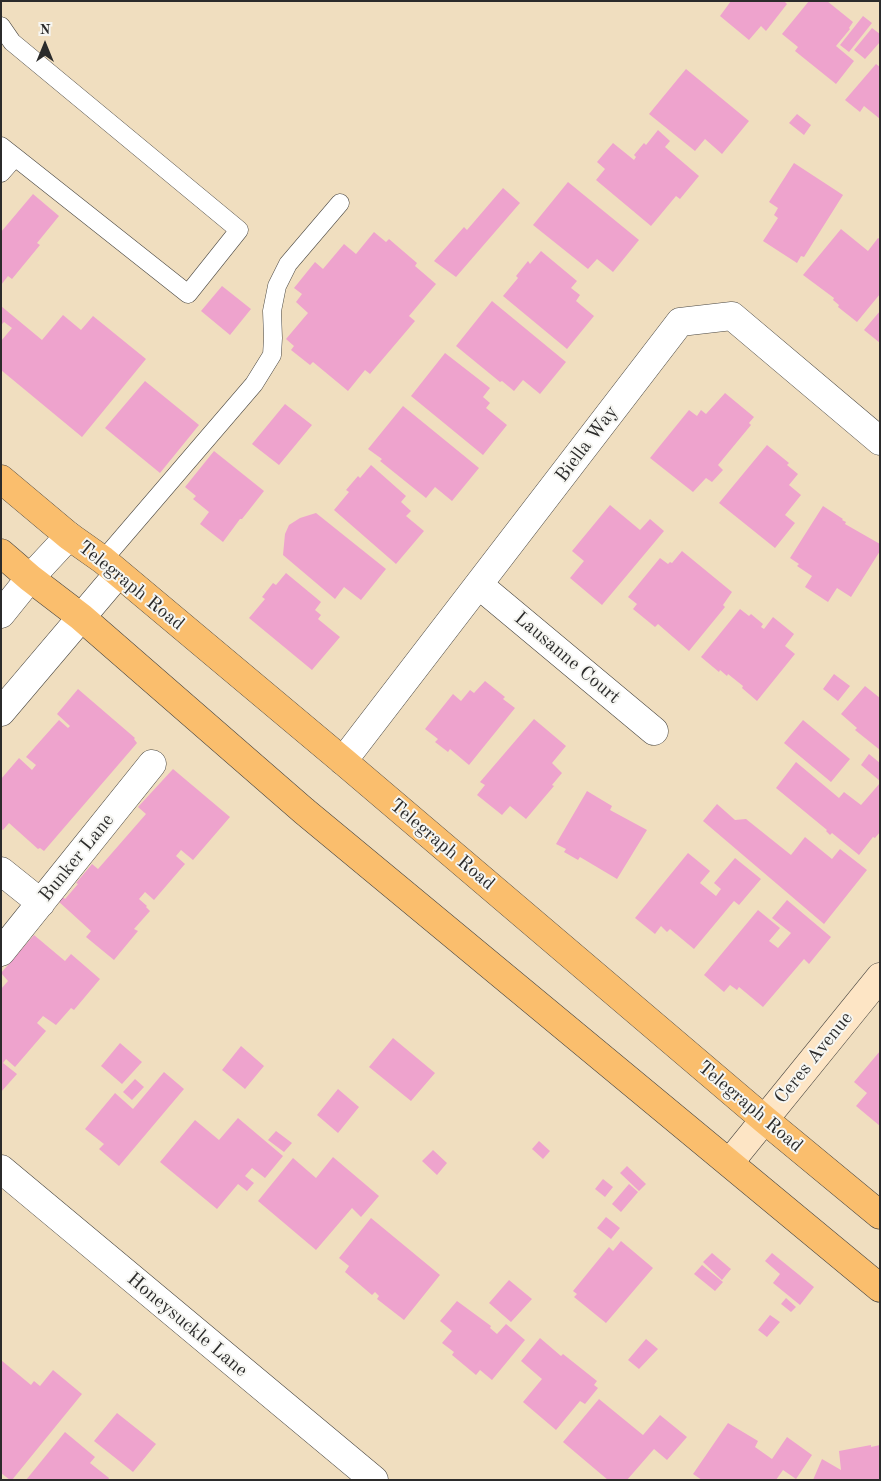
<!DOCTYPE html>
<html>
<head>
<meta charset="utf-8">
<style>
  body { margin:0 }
  #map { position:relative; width:881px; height:1481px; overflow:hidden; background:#f0debf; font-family:"Old Standard TT",serif }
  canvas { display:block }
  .frame { position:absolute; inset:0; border:2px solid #2b2b2b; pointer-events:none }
  .north { position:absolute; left:20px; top:20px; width:50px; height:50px; -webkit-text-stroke:4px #f6f6f2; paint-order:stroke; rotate:0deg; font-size:14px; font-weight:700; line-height:20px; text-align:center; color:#2b2b2b }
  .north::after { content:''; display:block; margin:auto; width:18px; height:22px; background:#2b2b2b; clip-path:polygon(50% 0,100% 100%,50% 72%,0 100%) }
</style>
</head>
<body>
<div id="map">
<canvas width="881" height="1481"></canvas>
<div class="frame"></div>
<div class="north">N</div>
</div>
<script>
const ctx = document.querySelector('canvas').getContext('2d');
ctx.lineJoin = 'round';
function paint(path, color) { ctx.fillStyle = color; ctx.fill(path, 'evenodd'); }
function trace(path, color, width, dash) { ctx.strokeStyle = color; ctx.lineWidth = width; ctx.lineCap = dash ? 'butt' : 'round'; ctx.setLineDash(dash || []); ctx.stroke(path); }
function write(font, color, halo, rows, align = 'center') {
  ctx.font = font + ' "Old Standard TT",serif'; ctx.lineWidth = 4; ctx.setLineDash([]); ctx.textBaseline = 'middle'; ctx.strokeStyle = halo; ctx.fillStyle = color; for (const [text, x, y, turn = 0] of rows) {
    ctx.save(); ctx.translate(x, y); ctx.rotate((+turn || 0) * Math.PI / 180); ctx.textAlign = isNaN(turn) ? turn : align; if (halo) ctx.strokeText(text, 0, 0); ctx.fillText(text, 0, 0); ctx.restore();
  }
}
const building = new Path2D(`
  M731 1H784L787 4 766 31 761 26 749 40 720 16Z
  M809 1H827L853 22 849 28 850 29 836 46 854 61 836 84 795 51 798 47 782 34Z
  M863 16 872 23 849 52 840 45Z
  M872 28 880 34V42L865 59 854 50Z
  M876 64 880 67V119L864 106 860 112 845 100Z
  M686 69 749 121 722 154 705 139 695 151 649 114Z
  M797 114 811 125 804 135 789 123Z
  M658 130 670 141 665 147 699 176 680 199 676 196 651 226 596 180 605 169 597 162 613 143 634 160 636 157 634 155 644 143 646 145Z
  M794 163 843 195 804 257 801 256 797 263 763 241 778 218 774 215 778 208 769 202Z
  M568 182 639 240 613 272 597 259 588 269 533 225Z
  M503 188 520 203 456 277 434 261 464 227 467 230Z
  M33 194 59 216 37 243 40 245 12 279 8 276 1 285V232Z
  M841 229 868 251 878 238 880 239V294L857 322 838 307 839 305 833 300 834 298 803 275Z
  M374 232 386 242 389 239 417 263 415 266 436 284 409 316 415 321 370 374 365 370 348 391 313 362 310 365 291 350 294 346 286 339 308 313 296 302 302 294 294 288 315 262 323 269 344 244 356 254Z
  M541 251 577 281 571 288 580 295 576 301 594 316 567 349 503 296 518 278 516 276 528 261 530 264Z
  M222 286 251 309 230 335 201 311Z
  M492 301 566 362 540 394 523 380 514 391 502 381 500 382 456 346Z
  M1 306 42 340 63 315 81 330 93 316 146 359 82 437 1 370V341L12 328 4 322 1 325Z
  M880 311V343L864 330Z
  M445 353 490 388 483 397 490 403 486 408 507 425 483 455 411 396Z
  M145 381 199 425 160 473 105 428Z
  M725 393 754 417 749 423 751 425 718 465 723 470 712 482 706 478 693 492 650 458 689 410 697 416 701 410 706 414Z
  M285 404 312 425 279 465 252 444Z
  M403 406 479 468 452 501 435 487 426 498 380 461 382 459 368 449Z
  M767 445 789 463 787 465 798 474 789 485 801 495 785 515 795 523 775 548 719 503Z
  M214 451 264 491 242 519H240L223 542 200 524 209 512 193 499 196 496 185 487Z
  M371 465 406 496 401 502 411 511 406 516 424 531 396 564 334 510 349 492 346 490 358 476 360 478Z
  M610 505 640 530 650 519 664 531 602 605 570 578 584 561 572 551Z
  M823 506 843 519 842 520 846 522 845 524 880 544V551L851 597 837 588 828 602 805 587 812 576 797 566 799 564 790 558Z
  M316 513 386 569 361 600 344 587 335 599 283 555 285 534 289 525 300 518Z
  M682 551 732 592 723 605 725 607 689 651 658 624 655 627 633 609 637 604 628 597 660 558 668 564 670 562 672 563Z
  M286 573 321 602 315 610 321 615 318 619 340 637 312 670 249 618 265 599 262 597 273 583 276 585Z
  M740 609 749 616 751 614 763 624 761 627 764 629 773 617 794 634 785 646 795 654 757 701 742 688 743 686 728 674 727 676 720 670 719 672 701 657Z
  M834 674 850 686 838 701 823 689Z
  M485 681 505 697 503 699 515 708 469 765 450 749 448 752 435 742 438 739 425 729 453 694 461 701 470 690 474 693Z
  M865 686 880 698V750L855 730 857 728 841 714Z
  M78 689 135 738 134 739 137 743 44 851 40 848 38 849 9 823 3 830 1 829V779L19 758 32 770 36 765 26 757 59 720 68 728 70 726 57 714Z
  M534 719 566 746 552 763 562 773 552 785 554 786 526 819 510 806 502 815 477 795 485 785 480 782Z
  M803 720 850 759 831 782 784 743Z
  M869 754 880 763V781L861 765Z
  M796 762 839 798 844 792 861 805 880 783V832L875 838 873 837 859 855 832 833 830 835 826 831 827 830 776 788Z
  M173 769 230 817 193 860 181 850 176 856 185 864 154 900 145 892 139 899 147 906 146 907 150 911 134 929 138 931 114 960 86 937 91 931 58 901 62 896 65 899 78 884 76 883 92 864 98 869 146 814 138 807Z
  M587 791 612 806 610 810 647 830 617 879 580 857 578 860 564 852 566 849 556 844Z
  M717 804 735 820 746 819 791 855 805 837 832 859 840 849 867 870 824 924 703 821Z
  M688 853 710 871 700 883 716 896 721 889 714 883 735 858 761 879 739 905 734 901 694 949 670 929 667 932 661 926 655 934 635 918Z
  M787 900 831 937 809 964 804 959 763 1007 739 987 737 990 730 985 724 992 704 975 758 910 780 928 769 941 778 948 791 933 772 918Z
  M34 935 65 961 71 954 100 979 74 1010 71 1008 56 1025 43 1016 37 1023 46 1031 15 1067 6 1059 3 1063 17 1074 1 1092V989L8 981 1 973Z
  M393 1038 435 1073 411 1101 369 1067Z
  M120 1043 142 1062 122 1084 101 1066Z
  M241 1046 264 1066 245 1089 222 1070Z
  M880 1051V1126L856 1106 867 1093 854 1082Z
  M164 1072 184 1089 119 1166 99 1149 104 1144 85 1129 115 1093 133 1109Z
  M135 1079 144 1087 132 1100 123 1092Z
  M338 1089 359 1107 338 1133 317 1115Z
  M238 1118 283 1156 265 1178 252 1168 245 1176 254 1183 247 1191 238 1184 217 1209 160 1162 195 1120 219 1140Z
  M276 1131 292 1143 284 1152 268 1140Z
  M539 1141 550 1151 543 1159 532 1149Z
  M433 1150 447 1163 437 1175 422 1161Z
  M333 1157 379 1196 361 1217 352 1208 316 1250 258 1201 293 1158 316 1178Z
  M627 1166 646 1184 639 1191 620 1173Z
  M603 1179 613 1187 605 1197 595 1189Z
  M629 1184 638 1192 621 1212 612 1204Z
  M606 1217 620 1228 611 1239 597 1228Z
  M371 1218 440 1275 404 1320 377 1299 379 1296 375 1292 372 1295 345 1272 349 1266 339 1258Z
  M621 1241 653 1268 606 1323 574 1297 577 1294 573 1291 609 1247 613 1251Z
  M712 1253 731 1269 722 1280 703 1262Z
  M772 1253 814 1287 800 1305 773 1283 780 1274 765 1261Z
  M702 1265 723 1282 715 1291 694 1274Z
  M509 1280 532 1299 511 1322 489 1303Z
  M786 1298 796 1307 791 1312 781 1304Z
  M457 1301 491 1326 490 1328 497 1334 506 1324 525 1340 492 1380 480 1370 476 1375 452 1355 454 1352 442 1343 452 1331 440 1321Z
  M770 1315 780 1322 767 1337 758 1330Z
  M540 1338 561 1356 563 1354 597 1381 594 1385 598 1388 585 1404 580 1401 556 1430 523 1402 542 1379 521 1361Z
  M646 1339 658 1349 639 1369 628 1360Z
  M1 1360 31 1385 34 1381 40 1386 53 1370 82 1394 12 1480H10L1 1473Z
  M599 1399 643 1435 660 1415 687 1437 667 1460 654 1449 627 1480H608L563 1442Z
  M117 1413 156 1444 133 1472 94 1441Z
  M728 1423 758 1441 755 1447 772 1459 787 1437 812 1455 796 1479 783 1470 776 1480H702L693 1474Z
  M65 1432 95 1457 90 1463 109 1478 108 1480H26Z
  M871 1445V1447L880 1445V1480H813L822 1459 841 1470 839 1451Z`);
const lane = new Path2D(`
  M1 26 12 42 239 230 188 294 15 157 1 173
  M1 146 15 157
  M103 560 254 384 272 355 273 338 272 311 277 286 288 264 340 203`);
const street = new Path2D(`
  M479 585 654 731
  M1 614 30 578 69 536
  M1 712 118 574
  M343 761 680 322 732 316 880 441
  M1 871 41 903
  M1 952 152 764
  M1 1169 374 1480`);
const secondary = new Path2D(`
  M730 1162 880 977`);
const primary = new Path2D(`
  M1 479 69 536 103 560 343 761 765 1120 880 1215
  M1 553 30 578 81 617 304 811 880 1288`);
const streetNames = [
  ["Biella Way",587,444,-53],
  ["Telegraph Road",131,586,39],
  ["Lausanne Court",567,658,40],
  ["Telegraph Road",442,845,40],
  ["Bunker Lane",77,858,-51],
  ["Ceres Avenue",814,1058,-51],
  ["Telegraph Road",750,1107,40],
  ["Honeysuckle Lane",187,1325,40]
];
paint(building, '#eea3cd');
trace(lane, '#494641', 19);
trace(street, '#494641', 29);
trace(secondary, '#494641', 29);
trace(primary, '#494641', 29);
trace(lane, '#fff', 18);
trace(street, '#fff', 28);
trace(secondary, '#fde5c5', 28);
trace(primary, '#fabe6d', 28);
write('19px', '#2b2b2b', '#f6f6f2', streetNames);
</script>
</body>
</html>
